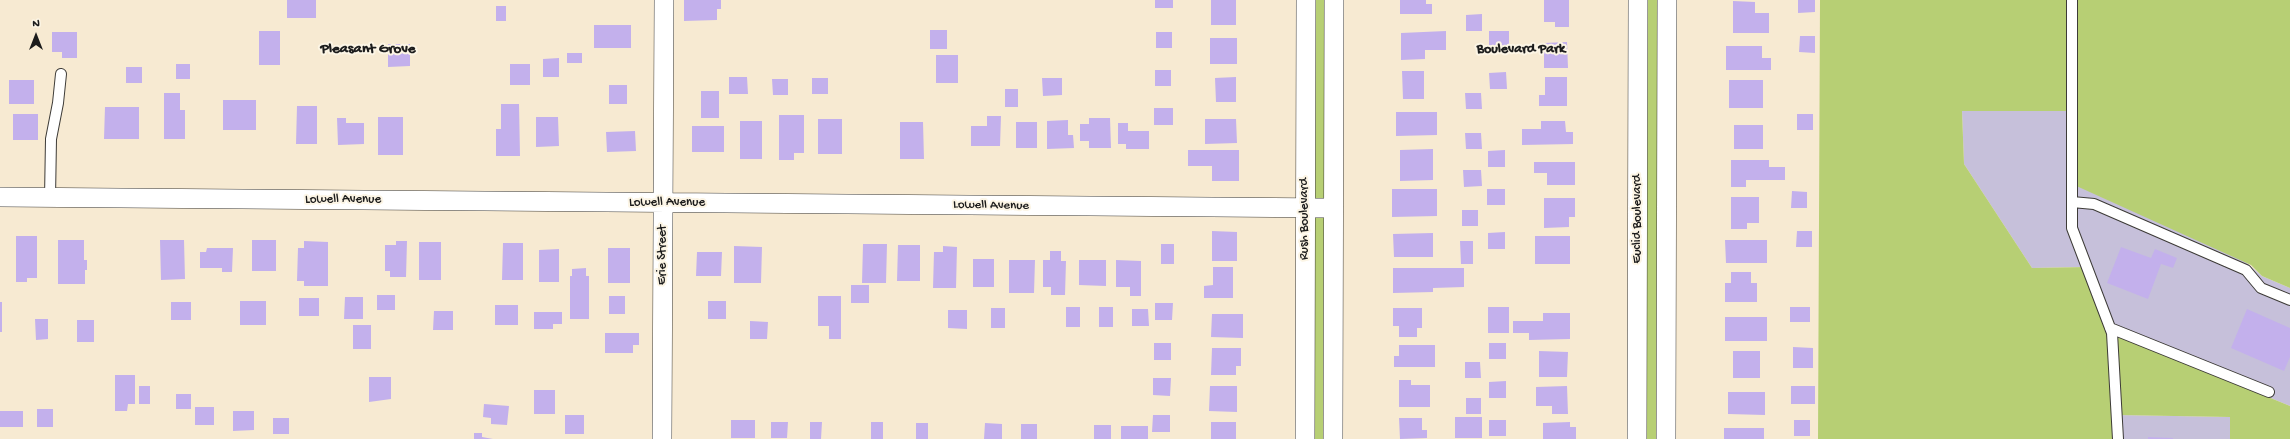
<!DOCTYPE html>
<html>
<head>
<meta charset="utf-8">
<style>
  body { margin:0 }
  #map { position:relative; width:2290px; height:439px; overflow:hidden; background:#f7ead2; font-family:"Gochi Hand",sans-serif }
  canvas { display:block }
  .north { position:absolute; left:16px; top:16px; width:40px; height:40px; -webkit-text-stroke:3px #fcf5e5; paint-order:stroke; rotate:0deg; font-size:11px; font-weight:700; line-height:16px; text-align:center; color:#1c1c1c }
  .north::after { content:''; display:block; margin:auto; width:14px; height:18px; background:#1c1c1c; clip-path:polygon(50% 0,100% 100%,50% 72%,0 100%) }
</style>
</head>
<body>
<div id="map">
<canvas width="2290" height="439"></canvas>
<div class="north">N</div>
</div>
<script>
const ctx = document.querySelector('canvas').getContext('2d');
ctx.lineJoin = 'round';
function paint(path, color) { ctx.fillStyle = color; ctx.fill(path, 'evenodd'); }
function trace(path, color, width, dash) { ctx.strokeStyle = color; ctx.lineWidth = width; ctx.lineCap = dash ? 'butt' : 'round'; ctx.setLineDash(dash || []); ctx.stroke(path); }
function write(font, color, halo, rows, align = 'center') {
  ctx.font = font + ' "Gochi Hand",sans-serif'; ctx.lineWidth = 4; ctx.setLineDash([]); ctx.textBaseline = 'middle'; ctx.strokeStyle = halo; ctx.fillStyle = color; for (const [text, x, y, turn = 0] of rows) {
    ctx.save(); ctx.translate(x, y); ctx.rotate((+turn || 0) * Math.PI / 180); ctx.textAlign = isNaN(turn) ? turn : align; if (halo) ctx.strokeText(text, 0, 0); ctx.fillText(text, 0, 0); ctx.restore();
  }
}
const industrial = new Path2D(`
  M1962 111H2071L2262 276 2290 288V406L2112 333 2087 267 2032 268 1964 164Z
  M2118 415 2230 417V439H2117Z`);
const green = new Path2D(`
  M1306 0H1334L1333 439H1305Z
  M1638 0H1667L1666 439H1637Z
  M1820 0H2290V288L2262 276 2251 265 2072 184 2071 111H1962L1964 164 2032 268 2087 267 2112 333 2290 406V439H2230V417L2118 415 2117 439H1818Z`);
const building = new Path2D(`
  M287 0H316V18H287Z
  M684 0H721V9H717V20L684 21Z
  M1155 0H1173V8H1155Z
  M1211 0H1236V25H1211Z
  M1400 0H1426V4H1432V14H1400Z
  M1544 0H1569V27H1555V22H1544Z
  M1798 0H1815V12L1798 13Z
  M1733 1 1755 2V13H1769V33H1733Z
  M496 6H506V21H496Z
  M1482 14V31H1466V15Z
  M594 25H631V48H594Z
  M930 30H947V49H930Z
  M259 31H280V65H259Z
  M1446 31V50H1425V59L1401 60V33Z
  M1489 31H1509V53H1489Z
  M52 32H77V58H62V52H52Z
  M1156 32H1172V48H1156Z
  M1800 36H1815V53L1799 52Z
  M1210 38H1237V64H1210Z
  M1567 42 1568 68H1544V43Z
  M388 44H410V66L388 67Z
  M1726 46H1762V58H1771V70H1726Z
  M567 53H582V63H567Z
  M936 55H958V83H936Z
  M559 58V77H543V59Z
  M176 64H190V79H176Z
  M510 64H530V85H510Z
  M126 67H142V83H126Z
  M1155 70H1171V86H1155Z
  M1402 71H1424V99H1403Z
  M1506 72 1507 89H1490L1489 73Z
  M729 77H747L748 94H729Z
  M1236 77V102H1216L1215 78Z
  M1545 77H1567V106H1539V95H1545Z
  M812 78H828V94H812Z
  M1042 78H1062V95L1043 96Z
  M772 79H788V95H773Z
  M9 80H34V104H9Z
  M1729 80H1763V108H1729Z
  M609 85H627V104H609Z
  M1005 89H1018V107H1005Z
  M701 91H719V118H701Z
  M164 93H180V110H185V139H164Z
  M1465 93H1481L1482 109H1466Z
  M223 100H256V130H223Z
  M501 104H519L520 156H496V129H501Z
  M297 106H317V144H296Z
  M105 107H139V139H104Z
  M1154 108H1173V125H1154Z
  M1396 112H1437V135L1396 136Z
  M13 114H38V140H13Z
  M1797 114H1813V130H1797Z
  M779 115H804V153H794V160H779Z
  M987 116H1001L1000 146H971V126H987Z
  M378 117H403V155H378Z
  M536 117H558L559 146 536 147Z
  M337 118H346V123H364V144L338 145Z
  M1089 118H1110L1111 148H1089V141H1080V124H1089Z
  M818 119H842V154H818Z
  M1205 119H1236L1237 143 1205 144Z
  M1068 120V135H1073L1074 148 1047 149V121Z
  M740 121H762V159H740Z
  M1541 121H1565L1566 132H1573V144L1522 145V129H1541Z
  M900 122H923L924 159H900Z
  M1016 122H1037V148H1016Z
  M1118 123H1128V131H1149V149H1126V144H1118Z
  M1734 125H1763V149H1734Z
  M692 126H724V152H692Z
  M635 131 636 151 607 152 606 132Z
  M1465 133H1481L1482 149H1466Z
  M1433 149V180L1400 181V150Z
  M1188 150H1239V181H1212V166H1188Z
  M1505 150V167H1488V151Z
  M1731 160H1769V167H1785V180H1746V187H1731Z
  M1534 162H1575V185H1547V173H1534Z
  M1463 170H1481L1482 186 1464 187Z
  M1392 189H1437V216L1392 217Z
  M1487 189H1505V205H1487Z
  M1792 191 1807 192V208H1791Z
  M1731 197H1759V223H1747V229H1731Z
  M1544 198H1575V217H1569V227L1544 228Z
  M1462 210H1478V226H1462Z
  M1212 231 1237 232V261H1212Z
  M1797 231H1812V247H1796Z
  M1505 232V249H1488V233Z
  M1433 233V257H1394L1393 234Z
  M16 236H37V278H27V282H16Z
  M1535 236H1570V264H1535Z
  M58 240H84V260H87V270H85V284H58Z
  M160 240H184L185 279 161 280Z
  M252 240H276V271H252Z
  M1725 240H1767V263H1726Z
  M304 241 328 242V286H304V281H297L298 248H304Z
  M396 241H407L406 277H390V271H385V245H396Z
  M1460 241H1473V264H1461Z
  M419 242H441V280H419Z
  M503 243H523V280H502Z
  M863 244H887L886 283H862Z
  M1161 244H1174V264H1161Z
  M898 245H920V281H897Z
  M734 246 762 247 761 283H734Z
  M943 246 957 247 956 288H933L934 252H943Z
  M2121 247 2151 258 2155 249 2177 258 2173 268 2161 264 2148 299 2107 283Z
  M207 248H233L232 272H222V268H200V252H206Z
  M608 248H630V283H608Z
  M559 249V282H539V250Z
  M1050 251H1061V261H1066L1065 295H1051V287H1043V260H1050Z
  M697 252H722L721 276H696Z
  M973 259H994V287H973Z
  M1009 260H1035L1034 293H1009Z
  M1079 260H1106V286L1079 285Z
  M1116 260 1141 261V296H1130V287H1116Z
  M1213 267H1233V298H1204V286L1213 285Z
  M586 268V276H589V319H570V276H572V269Z
  M1393 268H1464V287L1433 288V292L1393 293Z
  M1731 272H1751V283H1757V302H1725V283H1731Z
  M851 285H869V303H851Z
  M377 295H395V310H377Z
  M609 296H625V314H609Z
  M818 296H841V339H829V326H818Z
  M345 297H363V319H344Z
  M299 298H319V316H299Z
  M240 301H266V325H240Z
  M708 301H726V319H708Z
  M0 302H2V332H0Z
  M171 302H191V320H171Z
  M1155 303H1173L1172 320H1155Z
  M495 305H518V325H495Z
  M1066 307H1080V327H1066Z
  M1099 307H1113V327H1099Z
  M1488 307H1509V333H1488Z
  M1790 307H1810V322H1790Z
  M991 308H1005V328H991Z
  M1393 308H1422V328H1417V337H1399V326H1393Z
  M1132 309H1148L1149 326H1132Z
  M2247 309 2290 328V357L2284 371 2231 348Z
  M948 310H967V329L948 328Z
  M434 311H453V330H433Z
  M534 312H562V324H553V329H534Z
  M1543 313H1570V339L1529 340V333H1513V321H1543Z
  M1212 314H1243V338L1211 337Z
  M1725 317H1767V341H1725Z
  M35 319H48V339L36 340Z
  M77 320H94V342H77Z
  M750 321 768 322 767 339H750Z
  M353 325H371V349H353Z
  M605 333H639V345H633V353H605Z
  M1154 343H1171V360H1154Z
  M1489 343H1506V359H1489Z
  M1399 345H1435V367H1394V356H1399Z
  M1793 347 1813 348V368H1793Z
  M1212 348H1241V366H1236V375H1211Z
  M1539 351 1568 352 1567 377H1539Z
  M1733 351H1760V378H1733Z
  M1465 362H1480L1481 378H1465Z
  M115 375H135V404H128L127 411H115Z
  M369 377H391V399L369 402Z
  M1153 378H1171L1170 396 1153 395Z
  M1399 380H1411V385H1430V407H1399Z
  M1506 381V398H1489V382Z
  M139 386H150V404H139Z
  M1210 386H1237V412L1209 411Z
  M1567 386 1568 414H1552V406H1536V387Z
  M1791 386H1815V404H1791Z
  M534 390H555V414H534Z
  M1728 392H1765V415L1728 414Z
  M176 394H191V409H176Z
  M1466 398H1481V414H1466Z
  M484 404 509 406 507 425 491 424V418L483 417Z
  M195 407H214V425H195Z
  M37 409H53V427H37Z
  M0 411H23V427H0Z
  M233 411H254V430L233 431Z
  M565 415H584V434H565Z
  M1153 415H1170V432H1152Z
  M1455 417H1482V438H1455Z
  M273 418H289V434H273Z
  M1399 418H1422V430H1427V438L1400 439Z
  M731 420H755V438H731Z
  M1489 420H1506V436H1489Z
  M1794 420H1810V436H1794Z
  M771 422H788L787 438H771Z
  M810 422H822L821 439H810Z
  M871 422H883V439H871Z
  M1211 422H1236V439H1211Z
  M1570 422V427H1576V439H1543V423Z
  M916 423H928V439H916Z
  M985 423 1002 424V439H984Z
  M1021 424H1037V439H1021Z
  M1094 425H1111V439H1094Z
  M1121 426H1148V439H1121Z
  M1724 428H1764V439H1724Z
  M474 433H482V437L493 439H474Z
  M2148 437 2173 438V439H2148Z`);
const service = new Path2D(`
  M2072 0V228L2112 333 2118 439
  M50 198 51 139 58 103 61 74
  M2072 202 2094 204 2246 270 2261 288 2290 300
  M2110 328 2269 392`);
const minor = new Path2D(`
  M0 197 1333 208
  M662 439 664 0
  M1305 439 1306 0
  M1333 439 1334 0
  M1637 439 1638 0
  M1666 439 1667 0`);
const streetNames = [
  ["Lowell Avenue",343,200],
  ["Lowell Avenue",667,203],
  ["Lowell Avenue",991,206,1],
  ["Rush Boulevard",1305,219,-90],
  ["Euclid Boulevard",1638,219,-90],
  ["Erie Street",663,255,-90]
];
const neighbourhoodNames = [
  ["Boulevard Park",1521,50]
];
const quarterNames = [
  ["Pleasant Grove",368,50]
];
paint(industrial, '#c6c0da');
paint(green, '#b7cf74');
paint(building, '#c3b0ec');
trace(service, '#3d3b37', 12);
trace(minor, '#3d3b37', 20);
trace(service, '#fff', 10);
trace(minor, '#fff', 19);
write('13px', '#1c1c1c', '#fcf5e5', streetNames);
write('bold 14px', '#1c1c1c', '#fcf5e5', neighbourhoodNames);
write('bold 15px', '#1c1c1c', '#fcf5e5', quarterNames);
</script>
</body>
</html>
